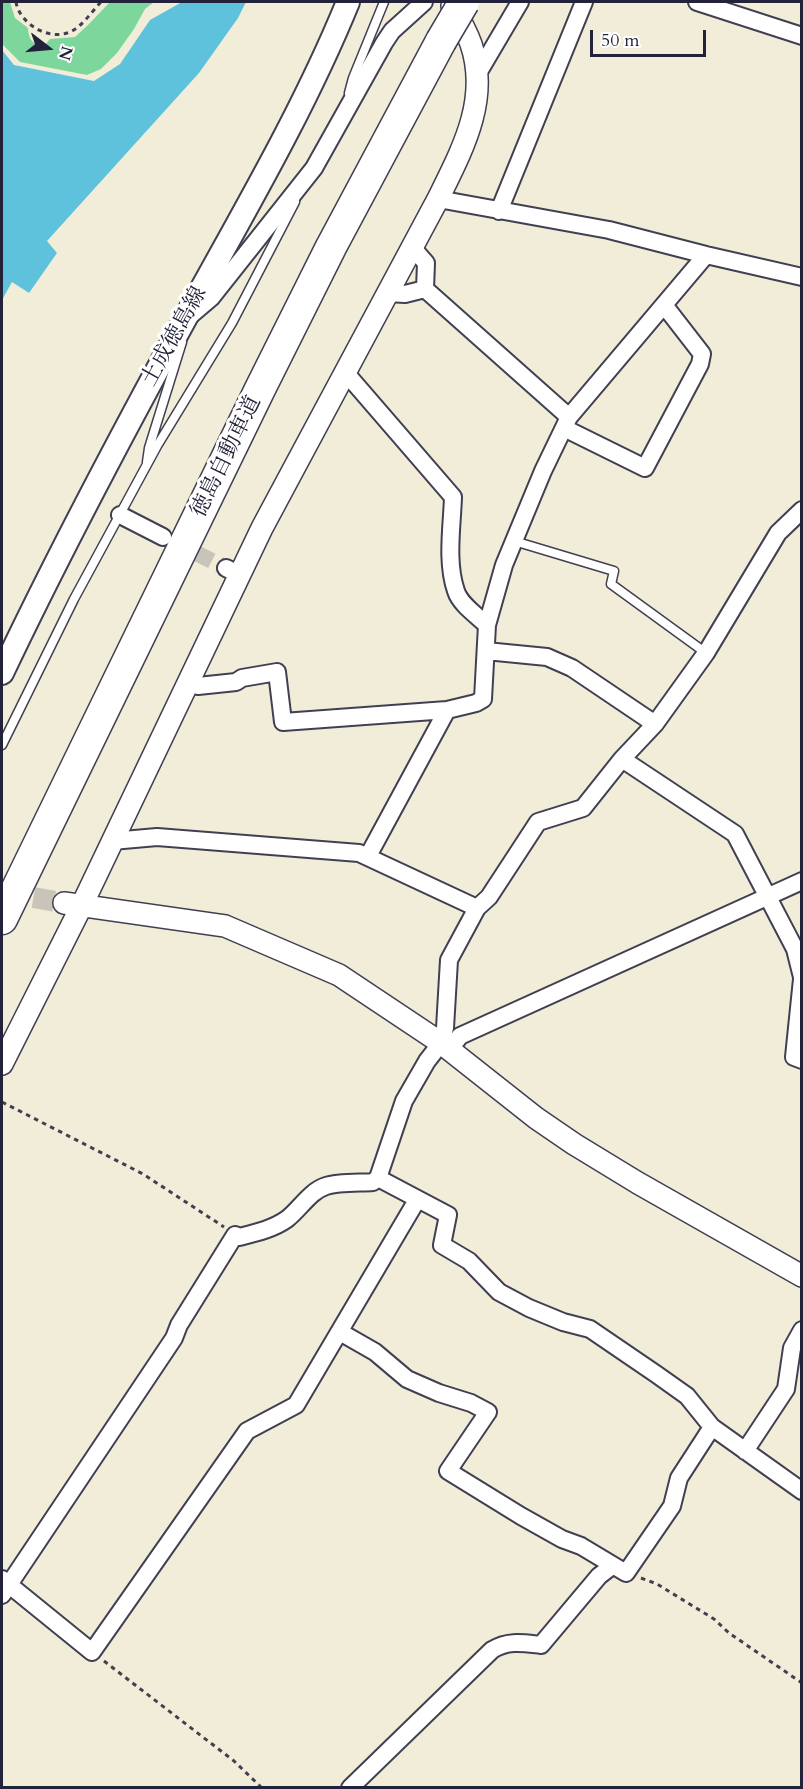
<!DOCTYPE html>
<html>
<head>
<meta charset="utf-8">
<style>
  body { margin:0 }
  #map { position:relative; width:803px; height:1789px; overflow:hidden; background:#f2edd8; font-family:Cardo,serif }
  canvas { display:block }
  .frame { position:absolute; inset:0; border:3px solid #22223b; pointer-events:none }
  .north { position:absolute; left:18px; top:18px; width:60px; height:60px; -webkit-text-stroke:4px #fff; paint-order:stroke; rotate:106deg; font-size:16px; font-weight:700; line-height:24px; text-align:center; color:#22223b }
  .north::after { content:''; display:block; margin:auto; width:21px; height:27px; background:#22223b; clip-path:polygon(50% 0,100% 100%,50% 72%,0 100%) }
  .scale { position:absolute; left:590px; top:30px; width:116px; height:27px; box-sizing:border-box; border:3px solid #22223b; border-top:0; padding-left:8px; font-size:18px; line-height:21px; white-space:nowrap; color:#22223b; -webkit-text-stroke:4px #fff; paint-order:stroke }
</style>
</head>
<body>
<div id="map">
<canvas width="803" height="1789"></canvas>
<div class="frame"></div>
<div class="north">N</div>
<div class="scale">50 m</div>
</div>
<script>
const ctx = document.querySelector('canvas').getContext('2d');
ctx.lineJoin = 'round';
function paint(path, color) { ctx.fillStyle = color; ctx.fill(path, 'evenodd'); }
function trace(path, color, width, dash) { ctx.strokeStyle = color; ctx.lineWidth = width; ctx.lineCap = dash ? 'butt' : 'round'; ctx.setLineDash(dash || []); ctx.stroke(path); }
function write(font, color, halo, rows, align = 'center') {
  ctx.font = font + ' Cardo,"Noto Serif JP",serif'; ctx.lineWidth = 6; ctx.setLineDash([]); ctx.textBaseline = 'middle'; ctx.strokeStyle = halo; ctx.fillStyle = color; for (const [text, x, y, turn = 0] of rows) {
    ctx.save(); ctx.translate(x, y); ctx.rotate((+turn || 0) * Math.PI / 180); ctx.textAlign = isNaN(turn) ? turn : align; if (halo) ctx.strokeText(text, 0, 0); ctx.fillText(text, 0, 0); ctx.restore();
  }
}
const green = new Path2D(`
  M2 2H10L15 18 28 28C29 40 32 44 44 46L50 39 75 37 89 24 110 2H154L145 9 134 29 117 53 101 69 87 75 20 62 2 44Z`);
const water = new Path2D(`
  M182 2H246L238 18 199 73 47 241 57 253 29 293 12 282 2 300V50L14 65 94 81 120 64 150 20Z`);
const minorTunnel = new Path2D(`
  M176 543 226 568`);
const tertiaryTunnel = new Path2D(`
  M3 892 64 903`);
const path = new Path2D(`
  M16 2C19 22 46 40 67 33 81 29 91 12 101 2
  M2 1102 143 1174 224 1227
  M641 1578 657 1584 714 1619 729 1633 802 1683
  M104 1661 234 1761 262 1788`);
const service = new Path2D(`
  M349 93 353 78 384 2
  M147 462 149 448 182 342
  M514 541 614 571 611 584 706 653
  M2 745 74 599 157 446 232 323 295 202`);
const minor = new Path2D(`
  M697 2 802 36
  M477 75 520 2
  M438 199 609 230 706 255 802 277
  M499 211 584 2
  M412 247 426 263 425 289 569 417
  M387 293 405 294 425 289
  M191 315 211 298 314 168 384 43 392 31 424 2
  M345 372 453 497C452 527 446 562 456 591 460 604 476 615 487 625
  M564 428 645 468 700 364 702 354 664 305
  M120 515 163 537
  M226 568 240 575
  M486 651 547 657 572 668 655 724
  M189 684 198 686 236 682 242 678 277 672 283 722 447 710 476 703 483 699 487 625 504 565 543 471 569 417 706 255
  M622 759 735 834 795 949 802 977
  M112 841 157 837 359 853 477 908
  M368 856 447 710
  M802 979 794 1057 802 1060
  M449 1050 460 1036 802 881
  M378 1178 448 1215 442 1245 469 1261 499 1292 529 1308 563 1322 590 1329 656 1374 687 1396 712 1427 802 1491
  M340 1332 375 1352 407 1379 439 1393 471 1403 488 1412 448 1471 521 1516 562 1539 581 1546 626 1573 672 1506 679 1478 712 1427
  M745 1451 786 1389 792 1348 802 1330
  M2 1579 92 1652 247 1431 296 1405 417 1200
  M2 1595 174 1338 179 1325 235 1235 239 1237C255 1233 273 1229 287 1219 300 1209 310 1191 326 1186 338 1182 360 1183 373 1182L378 1178 404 1101 427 1061 441 1043 445 1028 449 960 477 908 489 897 538 822 583 808 622 759 655 724 706 653 778 533 802 510
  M350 1788 492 1650C508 1640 523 1643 541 1645L599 1576 612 1566`);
const tertiary = new Path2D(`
  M64 903 225 926 339 975 441 1043 536 1118 574 1144 638 1183 802 1276
  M2 1064 81 907 262 528 438 199C462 150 490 100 471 44 466 30 459 18 452 6`);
const secondary = new Path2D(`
  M2 673C59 553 121 436 185 319 242 215 303 112 348 2`);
const motorway = new Path2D(`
  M2 919 260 389 331 247 441 41`);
const motorwayBridge = new Path2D(`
  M441 41 464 2`);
const streetNames = [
  ["土成徳島線",175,337,-61],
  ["徳島自動車道",227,457,-64]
];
paint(green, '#7dd79d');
paint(water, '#5fc2dd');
trace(minorTunnel, '#c8c4b9', 16, [16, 8]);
trace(tertiaryTunnel, '#c8c4b9', 21, [21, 10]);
trace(service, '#414053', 11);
trace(minor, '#414053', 20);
trace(tertiary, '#414053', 24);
trace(secondary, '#414053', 26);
trace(motorway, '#414053', 33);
trace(path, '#414053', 3, [4.5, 4.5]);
trace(service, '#fff', 8);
trace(minor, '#fff', 16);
trace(tertiary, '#fff', 21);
trace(secondary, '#fff', 22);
trace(motorway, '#fff', 30);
trace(motorwayBridge, '#414053', 33, []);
trace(motorwayBridge, '#fff', 30);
write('22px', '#22223b', '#fff', streetNames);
</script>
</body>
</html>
